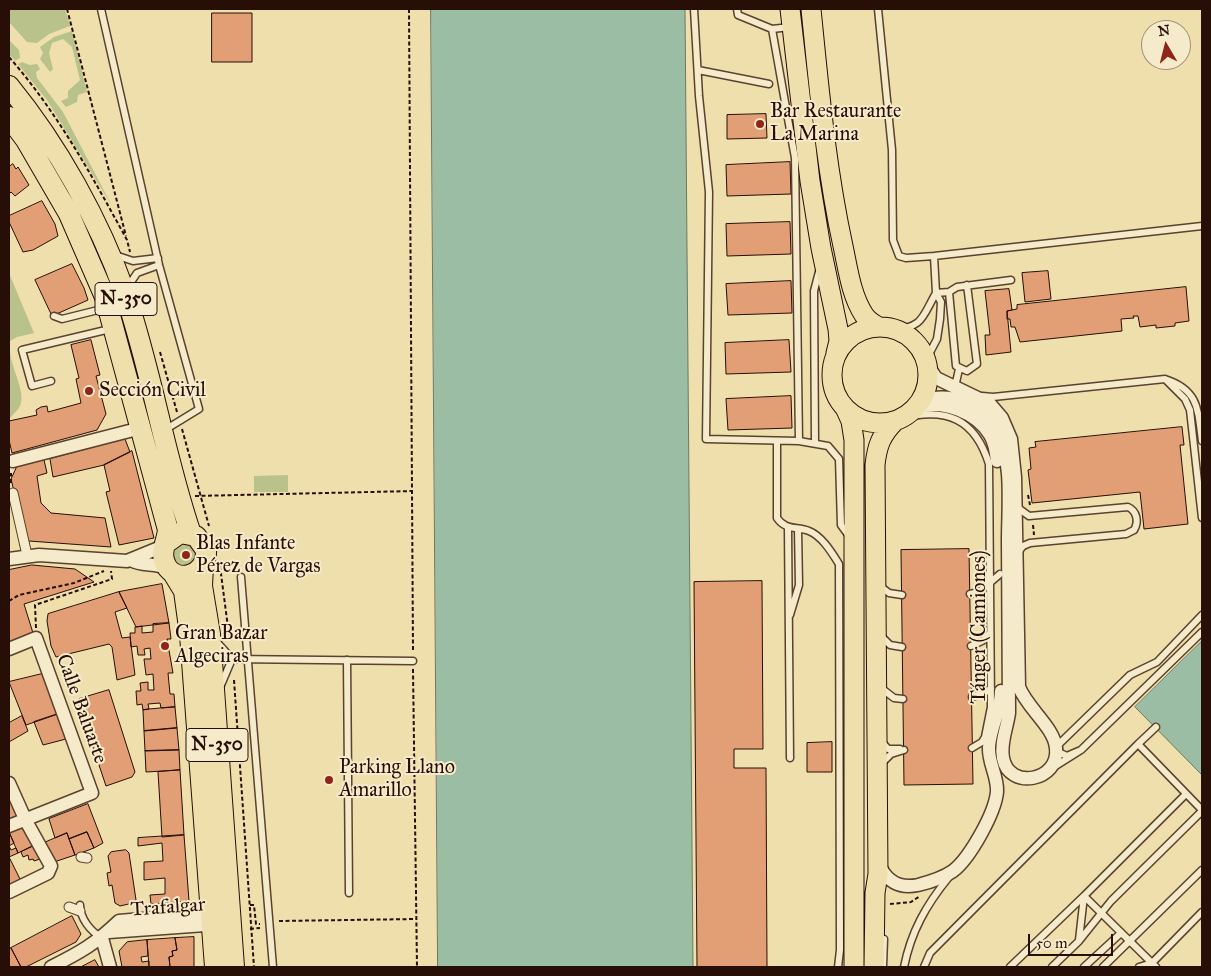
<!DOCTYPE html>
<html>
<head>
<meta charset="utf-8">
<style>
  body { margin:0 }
  #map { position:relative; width:1211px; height:976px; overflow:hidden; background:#efdfac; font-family:"IM FELL Great Primer",serif }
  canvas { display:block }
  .frame { position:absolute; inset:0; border:10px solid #270e06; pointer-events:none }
  .north { position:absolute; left:1141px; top:20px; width:50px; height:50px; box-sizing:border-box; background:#f5eac9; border:1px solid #a3927b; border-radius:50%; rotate:352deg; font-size:14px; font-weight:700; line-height:20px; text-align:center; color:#270e06 }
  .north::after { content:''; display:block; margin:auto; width:18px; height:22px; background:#8f2418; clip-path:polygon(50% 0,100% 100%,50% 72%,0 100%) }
  .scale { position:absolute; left:1028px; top:934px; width:85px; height:22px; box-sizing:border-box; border:2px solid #270e06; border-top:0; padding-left:6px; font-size:15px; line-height:18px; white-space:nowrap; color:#270e06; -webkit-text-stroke:4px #f5eac9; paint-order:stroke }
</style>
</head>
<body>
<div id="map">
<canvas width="1211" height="976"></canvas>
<div class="frame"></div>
<div class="north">N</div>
<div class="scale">50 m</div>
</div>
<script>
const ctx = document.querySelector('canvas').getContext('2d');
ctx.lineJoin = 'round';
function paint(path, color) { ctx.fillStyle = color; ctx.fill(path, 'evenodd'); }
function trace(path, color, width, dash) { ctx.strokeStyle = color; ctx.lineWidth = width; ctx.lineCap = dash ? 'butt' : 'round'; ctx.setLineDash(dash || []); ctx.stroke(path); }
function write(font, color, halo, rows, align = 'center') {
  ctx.font = font + ' "IM FELL Great Primer",serif'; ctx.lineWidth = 4; ctx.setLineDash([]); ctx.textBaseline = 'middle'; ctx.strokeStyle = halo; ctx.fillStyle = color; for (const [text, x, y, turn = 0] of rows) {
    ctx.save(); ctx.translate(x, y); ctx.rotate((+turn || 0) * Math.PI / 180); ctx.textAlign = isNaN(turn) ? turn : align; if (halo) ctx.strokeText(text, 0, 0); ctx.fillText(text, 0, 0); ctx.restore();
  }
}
const green = new Path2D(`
  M9 9H65L70 26 49 34 37 43 27 42 9 22Z
  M72 31 87 92 78 95 77 102 66 107 61 101 68 98V91L80 80 72 47 63 39 52 43 49 53 53 69 50 72 40 59 43 53 40 47 54 37Z
  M9 40 19 50 20 58 15 61 9 54Z
  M22 62 30 65 37 64 40 69 36 72 37 78 63 112 112 206 47 100 18 64Z
  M9 273 34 333 17 337 10 341C7 363 25 387 21 403 20 409 12 415 9 419Z
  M288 475V492H254V476Z
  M174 555a11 11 0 1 1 22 0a11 11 0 1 1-22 0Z`);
const water = new Path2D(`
  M431 9H685L693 967H438Z
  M1202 641V775L1135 707Z`);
const building = new Path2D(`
  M212 13H252V62H212Z
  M766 114 767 138 727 139V115Z
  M790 162 791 194 727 196 726 165Z
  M13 164 16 169 18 167 29 185 15 196 11 192 9 194V167Z
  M42 201 55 224 58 236 33 250 23 252 9 222V216Z
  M790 222 791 254 727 256 726 224Z
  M72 264 84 288 88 300 52 316 35 280Z
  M1048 271 1051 299 1025 302 1022 273Z
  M791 281 792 313 728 315 726 284Z
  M1186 287 1189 321 1175 323V326L1156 328V325L1140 327 1138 316H1133L1134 318 1121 319 1122 331 1020 342 1015 327H1011L1010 319H1007V311L1017 309V305Z
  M1009 289 1012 310 1007 311 1011 352 986 355 985 335H990L985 291Z
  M91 340 100 375 96 376 106 414 97 430 12 453 9 440V421L37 415 36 410 41 407 47 406 48 412 81 403 76 379 79 378 71 345Z
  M789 340 791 372 726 374 725 343Z
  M791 396 792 428 728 430 726 399Z
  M1182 427 1184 445H1180L1188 524 1144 529 1140 492 1032 503 1028 470 1031 469 1029 448 1036 447 1035 442Z
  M125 439 130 452 104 465 53 477 50 459Z
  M132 451 154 538 119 545 106 492 110 491 104 465Z
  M44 460 47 473 37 476 41 503 51 513 105 518 111 547 29 541 25 538 11 479 17 466Z
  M969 549 973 784 904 785 901 550Z
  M32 565 75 569 94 582 24 604 33 633 9 643V570Z
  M762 581 763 749H734V768H766L767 967H697L694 582Z
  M162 584 169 623 136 627 119 592Z
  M119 592 127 608 115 612 122 638 130 637 135 675 117 680 112 647 109 644 56 657 51 646 47 621 48 614Z
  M169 623 171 639H167L173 673H168L170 694H174L175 707 161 708 160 703 148 704 149 709 143 710 142 704 137 705 136 691H141L140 683 148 682V690H154L153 674 146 675 144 659H151L150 648 144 649 145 655H138L137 646 131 647 130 633H135V627L142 626V633L153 632V624Z
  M42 674 58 714 26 725 9 682Z
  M109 690 135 772 132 777 106 786 78 702 79 699Z
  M175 707 177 728 144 731 143 710Z
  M58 714 66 739 43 745 34 722Z
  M22 716 28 731 9 742V723Z
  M177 728 179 750 145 751 144 731Z
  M832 742V772H807V743Z
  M179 750 180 770 146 772 145 751Z
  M180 770 184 835 162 837 158 772Z
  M11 801 18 817 9 821V802Z
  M88 804 103 843 94 848 87 832 69 839 67 833 55 838 49 819Z
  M24 827 33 846 18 853 9 832Z
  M9 832 14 843 9 846 11 850 16 848 18 853 9 857Z
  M87 832 94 848 75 855 69 839Z
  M67 833 75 855 54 862 44 843Z
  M184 835 189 901 151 904 150 895 165 894V878L144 880V862L163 861 162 843 138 846V838Z
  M33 846 40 859 34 861 33 859 29 860 28 855 23 857 21 852Z
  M126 850 129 853 136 900 133 903 120 906 115 903 112 885 109 886 107 873 111 872 108 856 111 852Z
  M9 857 20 879 10 885 9 883Z
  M72 916 81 934 76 942 26 967H21L11 948Z
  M194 937V967H170L169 957 173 956 172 951 177 950 175 938Z
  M175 938 177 950 172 951 173 956 169 957 170 967H149L147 940Z
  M147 940 148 956 141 957 142 962 149 961V967H122L119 951 127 942Z
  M11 948 21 967H9V950Z
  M95 960 99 967H81Z`);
const path = new Path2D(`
  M67 9 126 236
  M409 9 413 651
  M9 57C58 113 92 176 127 240L130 252
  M141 285 147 307
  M160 352 177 412
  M182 429 209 526
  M11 483V473
  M1028 495 1030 505
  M195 496 413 491
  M1033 525 1034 535
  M220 566 230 643
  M9 601 19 595 74 583 104 571
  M36 628 35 605 112 579 111 571
  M413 669 417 967
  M234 680 254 967
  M890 904 911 902 920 896
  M250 905H254L256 924H260
  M279 921 416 919
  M250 929 260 928`);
const service = new Path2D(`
  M101 9 159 265 199 409 168 428 166 433
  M694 9 699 96 709 192 706 439 799 441 828 446 839 459 841 525 849 536
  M737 9 738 15 772 29
  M878 9 892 150 893 240 899 256 906 258 934 256 1202 226
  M790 27 772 29 795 158 799 441
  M698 70 769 84
  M115 255 133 261 158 258
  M127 288 137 273 159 265
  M949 292 956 366 967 371 977 364 967 285
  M936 293 949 292 957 287 1011 280
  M54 316 62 319 106 308
  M893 330C924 327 922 317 936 293
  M926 360 937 339 940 319 941 302 936 293 934 256
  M51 381 32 386 22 350 110 329
  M1167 381 1185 399 1190 410 1202 518
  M955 387 959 369
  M982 396 993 397 1165 379C1199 390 1198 410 1202 441
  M902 418C947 407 975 419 989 464L991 707 985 737 982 742 972 748
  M777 441V518C786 531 797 526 809 531 822 536 832 553 839 564L840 950 838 967
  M815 443 814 291 820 268
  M1018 508 1029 516 1128 507C1137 511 1139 522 1134 530L1126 534 1030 543 1023 546 1018 552
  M788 528 790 758
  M241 577 273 967
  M880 586 889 593 902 595
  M970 594 979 592 1000 574
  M790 615 799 585 798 529
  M881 636 890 645 902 647
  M216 641 232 659 221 685
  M971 646 982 641 990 633
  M232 659 413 661
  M347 660 349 893
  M881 688 894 698 903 699
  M972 697 986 692 991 688
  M1156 727 1138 744 1202 810
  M881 741 888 749H900
  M1056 747 1130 675 1157 662 1202 615
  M1081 750 1202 632
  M882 763 891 754 904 750
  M1054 767 1081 750 1067 756 1056 751
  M80 905C80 918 90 931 102 938
  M1079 940 1084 896 1186 794
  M883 966 884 939
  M904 967C911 932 926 905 949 877
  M924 967 930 953 1138 744
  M1010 967 1084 896 1156 967
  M1052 967 1079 941 1111 901 1202 811
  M1084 967 1121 933
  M1103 967 1202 870
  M1139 967 1152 963 1202 912`);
const pedestrian = new Path2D(`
  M13 493 27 555
  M81 857 87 858
  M69 907 80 911`);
const minor = new Path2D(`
  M921 402C948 390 985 404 998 432 1013 463 1008 507 1008 541 1008 598 1009 656 1009 713 1007 728 1000 743 1003 758 1009 791 1060 781 1056 748 1054 727 1027 708 1019 687L1015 477 1011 439 1002 418 990 404 936 378 927 364
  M920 407C945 400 977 413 990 435 995 443 996 452 997 461
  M13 461 141 428
  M9 559 39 555 127 561 166 545
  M131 560C143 567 154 562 169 569
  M9 649 36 638 92 793 9 826
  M9 783 26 821 51 866 48 873 9 892
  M879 864C886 881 899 889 918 885 930 882 943 878 953 871 970 858 995 813 997 792 998 776 988 763 989 747 990 728 1001 711 1001 691
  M109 932 219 924
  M102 938 110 967
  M51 967C81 952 95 944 119 921L211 913`);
const primary = new Path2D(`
  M790 9 810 181 821 248 838 329 839 341 836 353
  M811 9C819 88 826 168 843 246 848 269 851 295 864 315 868 321 873 324 879 327
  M832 375a48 48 0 1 1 96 0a48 48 0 1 1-96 0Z
  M846 410 851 421 854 440V967
  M874 967 875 893 878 874 875 465C877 446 881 435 895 421`);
const trunk = new Path2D(`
  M9 86C58 146 99 220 125 293 152 372 164 455 191 534
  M9 117 26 140 69 214 105 297 168 530C167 540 161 551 164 560 171 586 208 578 206 550L196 536 180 533 166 543
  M203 566 202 586 210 634 234 967
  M173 573 184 591 190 635 215 967`);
const markers = [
  [760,124,5,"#8f2418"],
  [89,391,5,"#8f2418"],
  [186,555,5,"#8f2418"],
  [165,646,5,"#8f2418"],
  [329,780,5,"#8f2418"]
];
const shields = [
  [126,299,62],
  [217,745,62]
];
const shieldNames = [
  ["N-350",126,299],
  ["N-350",217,745]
];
const poiNames = [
  ["Bar Restaurante",770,112],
  ["La Marina",770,135],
  ["Sección Civil",99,391],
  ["Blas Infante",196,544],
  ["Pérez de Vargas",196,567],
  ["Gran Bazar",175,634],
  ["Algeciras",175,657],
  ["Parking Llano",339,768],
  ["Amarillo",339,791]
];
const streetNames = [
  ["Tánger (Camiones)",980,627,-90],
  ["Calle Baluarte",81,709,70],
  ["Trafalgar",168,908,-4]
];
paint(green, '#b8c28a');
paint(water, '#9bbda4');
trace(water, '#6d7765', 1);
paint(building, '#e29e74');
trace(building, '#270e06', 1);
trace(service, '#594230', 9);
trace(pedestrian, '#594230', 11);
trace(minor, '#594230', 15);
trace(primary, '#270e06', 21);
trace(trunk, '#270e06', 22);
trace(path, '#270e06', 2, [4, 2.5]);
trace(service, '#f5eac9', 6);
trace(pedestrian, '#f5eac9', 9);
trace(minor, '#f5eac9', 12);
trace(primary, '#efdfac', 19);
trace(trunk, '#efdfac', 20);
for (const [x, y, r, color] of markers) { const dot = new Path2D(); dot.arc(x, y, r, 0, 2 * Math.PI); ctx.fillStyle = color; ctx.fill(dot); trace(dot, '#f5eac9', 2); }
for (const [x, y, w] of shields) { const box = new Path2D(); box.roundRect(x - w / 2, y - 16.5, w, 33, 4); ctx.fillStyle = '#f5eac9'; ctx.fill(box); trace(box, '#270e06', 1); }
write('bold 19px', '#270e06', null, shieldNames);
write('20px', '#270e06', '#f5eac9', poiNames, 'left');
write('20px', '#270e06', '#f5eac9', streetNames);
</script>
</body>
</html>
